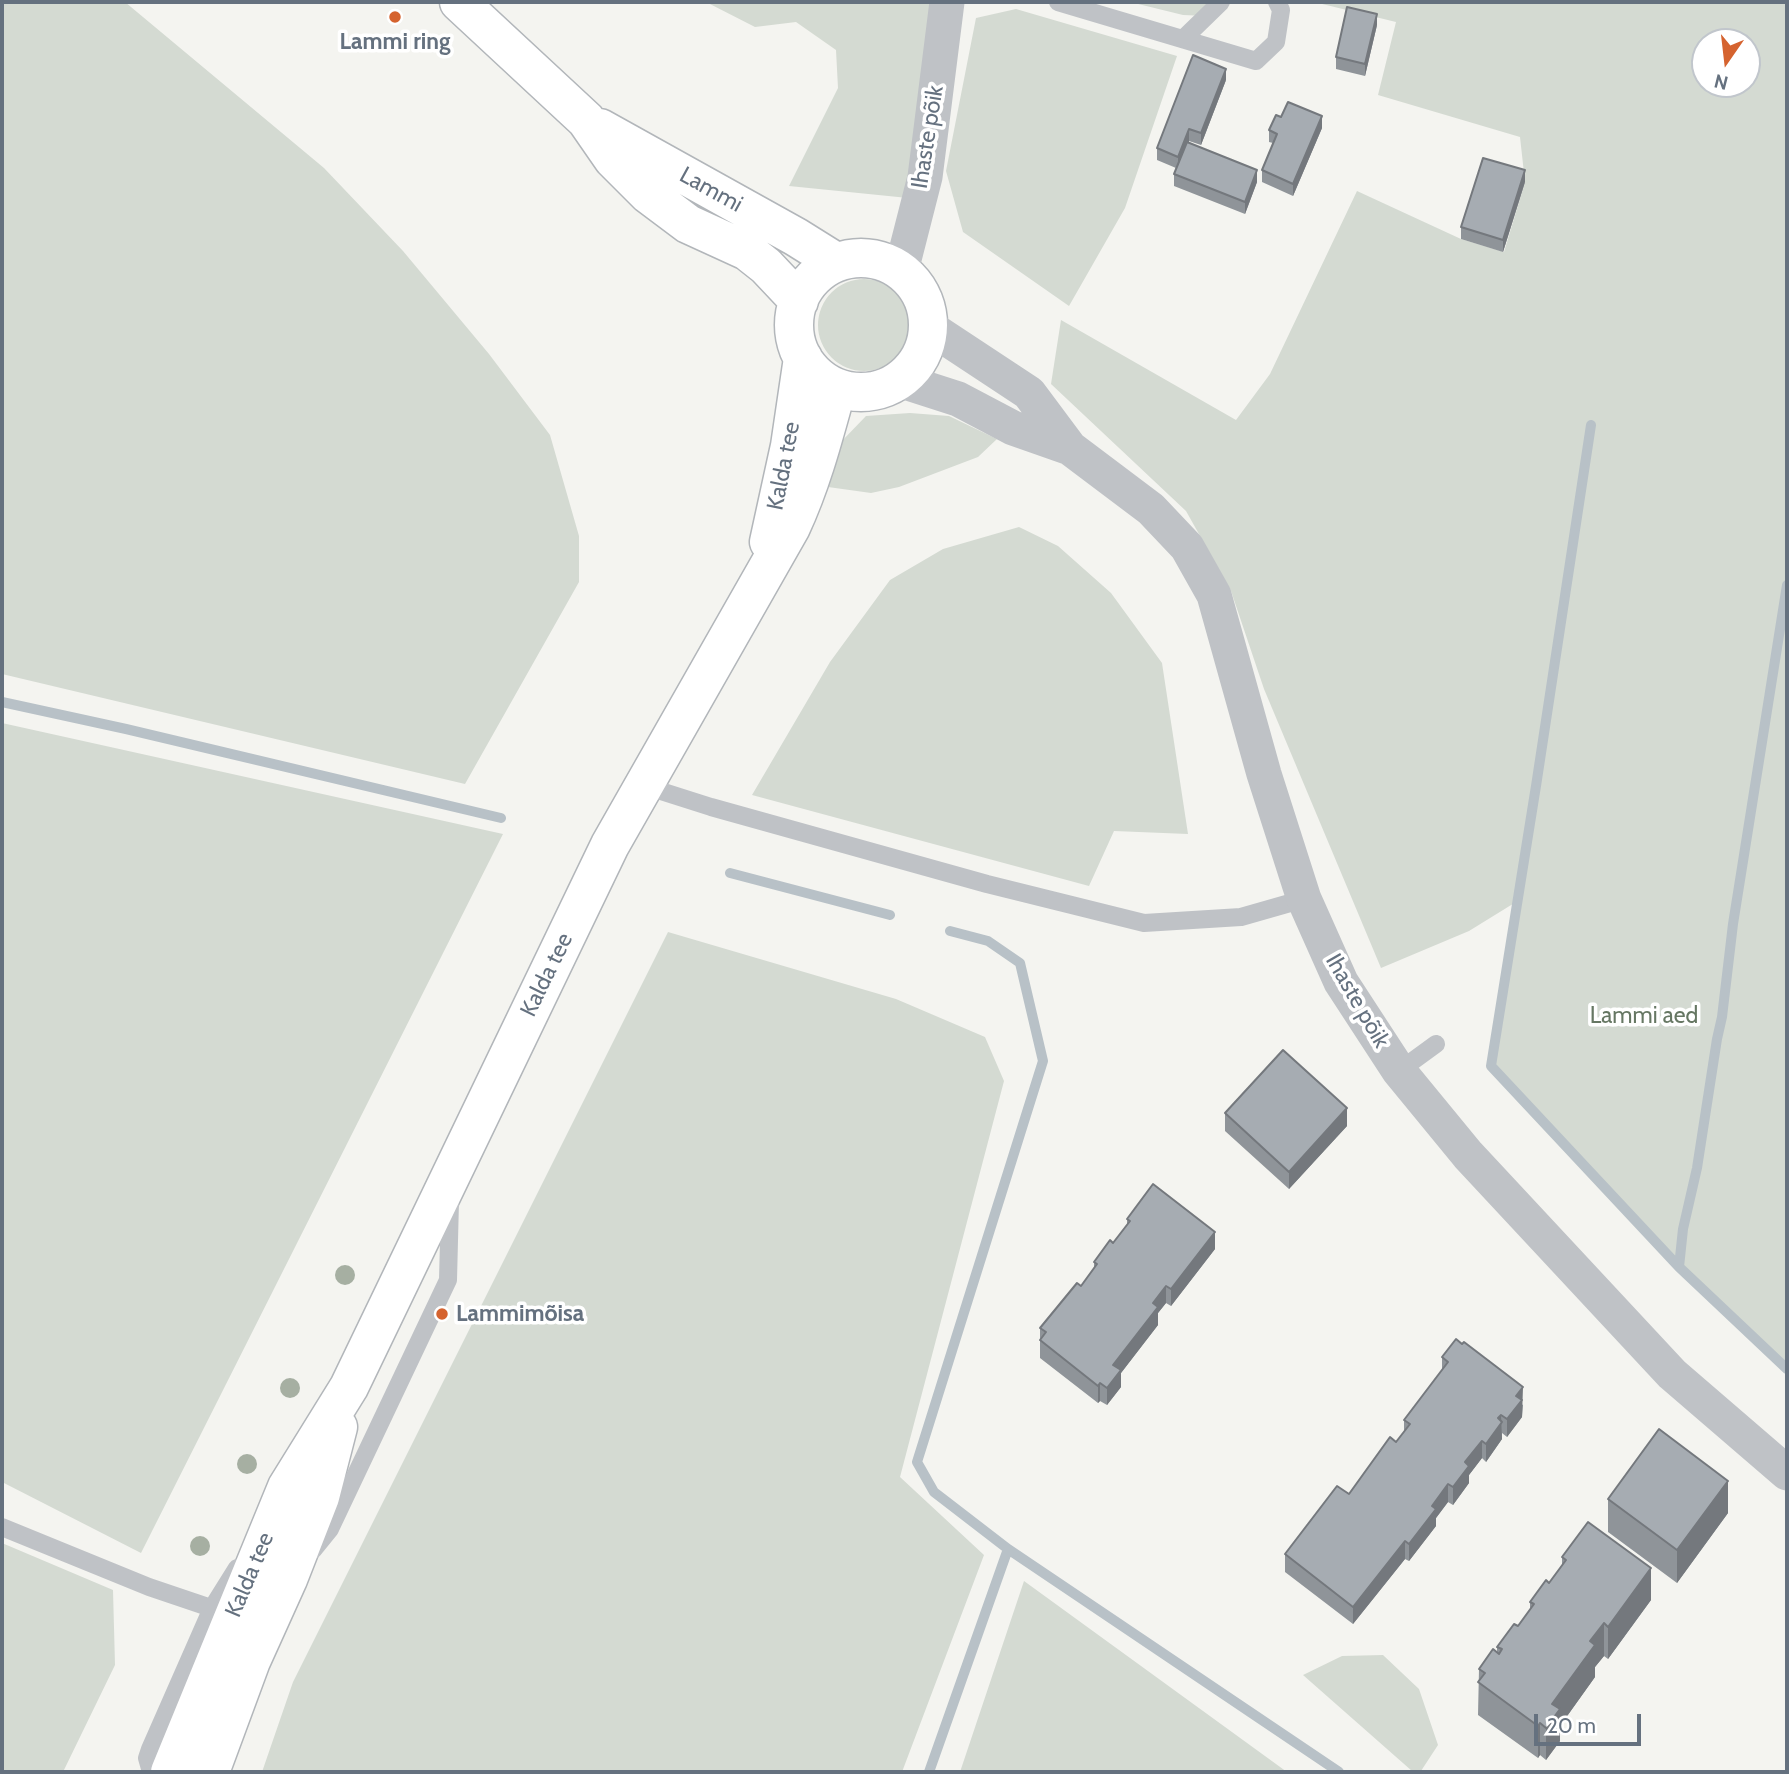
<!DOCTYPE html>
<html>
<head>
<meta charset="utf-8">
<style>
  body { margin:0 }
  #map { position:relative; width:1789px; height:1774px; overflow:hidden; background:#f4f4f0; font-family:Cabin,sans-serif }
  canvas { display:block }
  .frame { position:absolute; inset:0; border:4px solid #65717f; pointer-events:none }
  .north { position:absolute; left:1691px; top:28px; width:70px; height:70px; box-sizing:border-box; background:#fff; border:2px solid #c1c6cc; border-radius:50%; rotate:194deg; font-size:19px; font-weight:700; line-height:28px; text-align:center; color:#65717f }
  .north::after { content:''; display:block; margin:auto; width:24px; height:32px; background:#d5632f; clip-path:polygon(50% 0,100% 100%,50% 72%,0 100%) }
  .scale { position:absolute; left:1534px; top:1714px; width:107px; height:32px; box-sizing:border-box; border:4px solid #65717f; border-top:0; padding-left:9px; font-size:21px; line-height:24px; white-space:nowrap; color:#65717f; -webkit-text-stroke:5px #fff; paint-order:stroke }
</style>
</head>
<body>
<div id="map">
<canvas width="1789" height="1774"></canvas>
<div class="frame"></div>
<div class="north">N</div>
<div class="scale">20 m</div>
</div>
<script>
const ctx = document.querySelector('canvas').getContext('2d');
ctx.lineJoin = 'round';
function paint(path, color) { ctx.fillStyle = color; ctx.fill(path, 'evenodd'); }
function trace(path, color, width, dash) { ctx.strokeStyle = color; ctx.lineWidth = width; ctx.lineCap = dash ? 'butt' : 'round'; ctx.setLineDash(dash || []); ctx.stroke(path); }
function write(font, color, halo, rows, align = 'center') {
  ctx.font = font + ' Cabin,sans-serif'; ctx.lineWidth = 7; ctx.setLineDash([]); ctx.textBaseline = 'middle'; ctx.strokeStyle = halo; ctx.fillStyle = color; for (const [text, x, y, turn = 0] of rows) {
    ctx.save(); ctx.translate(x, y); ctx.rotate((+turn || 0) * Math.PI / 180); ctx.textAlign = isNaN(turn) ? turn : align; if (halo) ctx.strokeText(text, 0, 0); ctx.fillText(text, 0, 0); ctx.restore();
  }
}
const green = new Path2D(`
  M2 2H125L324 168 403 251 489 354 550 435 579 536V582L465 784 2 674Z
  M706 2H947L918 199 789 186 838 88 836 50 796 22 755 27Z
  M1130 2H1221L1207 16 1183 15Z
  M1314 2H1787V1369L1679 1267 1491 1066 1516 902 1469 931 1381 968 1264 689 1231 591 1186 511 1051 384 1061 320 1236 420 1270 374 1357 191 1461 239 1504 252 1525 182 1520 137 1378 95 1396 22ZM1705 42H1747V84H1705Z
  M1016 9 1177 56 1125 208 1069 306 963 232 946 171 976 18Z
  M818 325a46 46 0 1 1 92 0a46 46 0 1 1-92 0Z
  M910 413 949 416 997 439 978 457 899 487 871 493 828 487 839 444 866 416Z
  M1019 527 1058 546 1111 593 1162 663 1188 834 1114 831 1089 886 752 795 830 662 890 580 943 549Z
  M2 723 503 834 141 1553 2 1482Z
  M668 932 896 999 985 1037 1004 1081 900 1477 984 1555 902 1772H262L293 1682Z
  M2 1543 113 1590 115 1665 63 1772H2Z
  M1024 1581 1287 1772H960Z
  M1383 1655 1419 1689 1438 1745 1421 1771H1412L1303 1675 1342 1656Z`);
const stream = new Path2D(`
  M1591 425 1536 786 1491 1066 1679 1267 1787 1369
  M2 702 126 729 501 818
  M730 873 890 915
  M1679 1267 1683 1229 1697 1168 1717 1039 1722 1017 1733 924 1787 585
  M1008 1549 1339 1772
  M929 1772 1008 1549 934 1492 917 1462 1043 1061 1020 963 988 941 950 931`);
const lane = new Path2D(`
  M1058 2 1256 61 1276 42 1281 10 1277 2
  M1183 39 1221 2
  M645 786 711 807 987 884 1144 923 1241 917 1304 899
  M1399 1071 1436 1044
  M2 1527 149 1587 220 1611
  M313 1550 330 1529 448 1280 450 1201
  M151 1772 147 1758 150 1749 212 1608 237 1568`);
const street = new Path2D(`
  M901 271 925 177 947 2
  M929 327 1029 393 1070 448 1151 509 1187 547 1214 595 1264 774 1304 899 1341 982 1399 1071 1468 1155 1672 1374 1787 1473
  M899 380 958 399 1013 428 1070 448`);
const secondary = new Path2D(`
  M459 2 586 120 613 159 648 194 688 224 747 251 766 266 799 301
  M600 128 796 237 836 262
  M794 325a67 67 0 1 1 134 0a67 67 0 1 1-134 0Z
  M769 542 790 446 803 358
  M170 1772 287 1487 349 1387 610 845 791 527C812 482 824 435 837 388
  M210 1772 251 1661 288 1579 320 1497 338 1427`);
const trees = [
  [345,1275],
  [290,1388],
  [247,1464],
  [200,1546]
];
const wall = new Path2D(`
  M1377 25 1365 76 1336 69V57Z
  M1226 80 1201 145 1189 141V142L1257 182 1245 214 1174 186V174L1176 168 1157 160V148Z
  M1322 128 1293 196 1262 182V170L1273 143 1269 142V130Z
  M1525 182 1503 252 1461 239V227Z
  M1225 1113 1347 1126 1289 1189 1225 1131Z
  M1127 1219 1215 1249 1171 1306 1166 1303 1158 1313V1325L1121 1373V1387L1107 1405 1100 1401 1098 1403 1040 1358V1328L1081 1286 1094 1269V1262L1113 1243 1127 1226Z
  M1442 1357 1523 1405 1522 1417 1507 1437 1502 1433V1439L1486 1462 1482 1458 1469 1475V1483L1453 1505 1448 1502 1436 1518V1526L1409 1561 1405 1559 1353 1624 1285 1572V1554L1349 1494 1396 1442 1404 1432V1420L1442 1370Z
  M1608 1499 1728 1513 1677 1583 1608 1532Z
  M1562 1557 1651 1600 1608 1659 1604 1656 1595 1667V1677L1560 1726V1741L1546 1760 1540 1755 1538 1758 1478 1715 1479 1669 1497 1653V1647L1518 1626 1530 1610V1602L1549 1583 1562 1565Z`);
const shadedWall = new Path2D(`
  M1377 14V25L1365 76V64Z
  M1226 69V80L1201 145V133Z
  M1322 116V128L1293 196V184Z
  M1189 129V141L1178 169V157Z
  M1257 170V182L1245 214V202Z
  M1525 170V182L1503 252V240Z
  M1347 1108V1126L1289 1189V1172Z
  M1215 1232V1249L1171 1306V1289Z
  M1166 1286V1303L1158 1313V1325L1121 1373V1387L1107 1405V1388L1113 1365 1153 1303Z
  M1100 1383V1401L1098 1403V1386Z
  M1523 1387 1522 1417 1507 1437V1419L1516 1396Z
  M1501 1415 1502 1439 1486 1462V1444L1498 1418Z
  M1482 1441V1458L1469 1475V1483L1453 1505V1487L1465 1462Z
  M1728 1481V1513L1677 1583V1550Z
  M1448 1484V1502L1436 1518V1526L1409 1561V1544L1432 1506Z
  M1405 1541V1559L1353 1624V1607Z
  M1651 1568V1600L1608 1659V1627Z
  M1604 1623V1656L1595 1667V1677L1560 1726V1741L1546 1760V1728L1552 1704 1590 1641Z
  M1540 1723V1755L1538 1758V1726Z`);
const building = new Path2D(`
  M1347 7 1377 14 1365 64 1336 57Z
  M1193 55 1226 69 1201 133 1189 129 1178 157 1157 148Z
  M1288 102 1322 116 1293 184 1262 170 1277 134 1269 130 1276 115 1281 117Z
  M1187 142 1257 170 1245 202 1174 174Z
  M1483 158 1525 170 1503 240 1461 227Z
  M1283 1050 1347 1108 1289 1172 1225 1113Z
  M1153 1184 1215 1232 1171 1289 1166 1286 1153 1303 1158 1307 1113 1365 1121 1370 1107 1388 1100 1383 1098 1386 1040 1340 1046 1332 1040 1328 1077 1283 1081 1286 1097 1264 1094 1262 1110 1240 1113 1243 1130 1221 1127 1219Z
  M1456 1339 1462 1344 1464 1342 1523 1387 1516 1396 1522 1400 1507 1419 1501 1415 1498 1418 1502 1422 1486 1444 1482 1441 1465 1462 1469 1466 1453 1487 1448 1484 1432 1506 1436 1509 1409 1544 1405 1541 1353 1607 1285 1554 1337 1486 1349 1494 1390 1437 1396 1442 1410 1424 1404 1420 1448 1362 1442 1357Z
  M1659 1429 1728 1481 1677 1550 1608 1499Z
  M1588 1522 1651 1568 1608 1627 1604 1623 1590 1641 1595 1645 1552 1704 1560 1709 1546 1728 1540 1723 1538 1726 1478 1682 1485 1673 1479 1669 1493 1649 1499 1654 1502 1649 1497 1647 1514 1624 1518 1626 1534 1604 1530 1602 1546 1580 1549 1583 1566 1560 1562 1557Z`);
const markers = [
  [395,17,7,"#d5632f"],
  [442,1314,7,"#d5632f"]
];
const poiNames = [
  ["Lammi ring",395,42],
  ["Lammimõisa",456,1314,"left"]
];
const streetNames = [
  ["Ihaste põik",928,137,-81],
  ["Lammi",711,190,29],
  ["Kalda tee",784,466,-79],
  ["Kalda tee",547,975,-64],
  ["Ihaste põik",1357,1001,60],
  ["Kalda tee",250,1575,-67]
];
const parkNames = [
  ["Lammi aed",1644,1016]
];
paint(green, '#d4dad2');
trace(stream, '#b8c1c7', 10);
trace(secondary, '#b2b6ba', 41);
trace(lane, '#bfc2c6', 18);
trace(street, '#bfc2c6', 35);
trace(secondary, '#fff', 38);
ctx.fillStyle = '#a6afa2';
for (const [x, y] of trees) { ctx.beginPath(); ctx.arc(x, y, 10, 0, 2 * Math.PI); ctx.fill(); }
paint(wall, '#8f9499');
paint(shadedWall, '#74787d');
paint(building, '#a6acb2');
trace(building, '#74787d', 2);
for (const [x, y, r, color] of markers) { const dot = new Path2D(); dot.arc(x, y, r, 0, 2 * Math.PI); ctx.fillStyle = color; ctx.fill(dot); trace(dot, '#fff', 2.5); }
write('bold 23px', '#65717f', '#fff', poiNames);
write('23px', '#65717f', '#fff', streetNames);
write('23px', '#667763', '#fff', parkNames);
</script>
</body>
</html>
